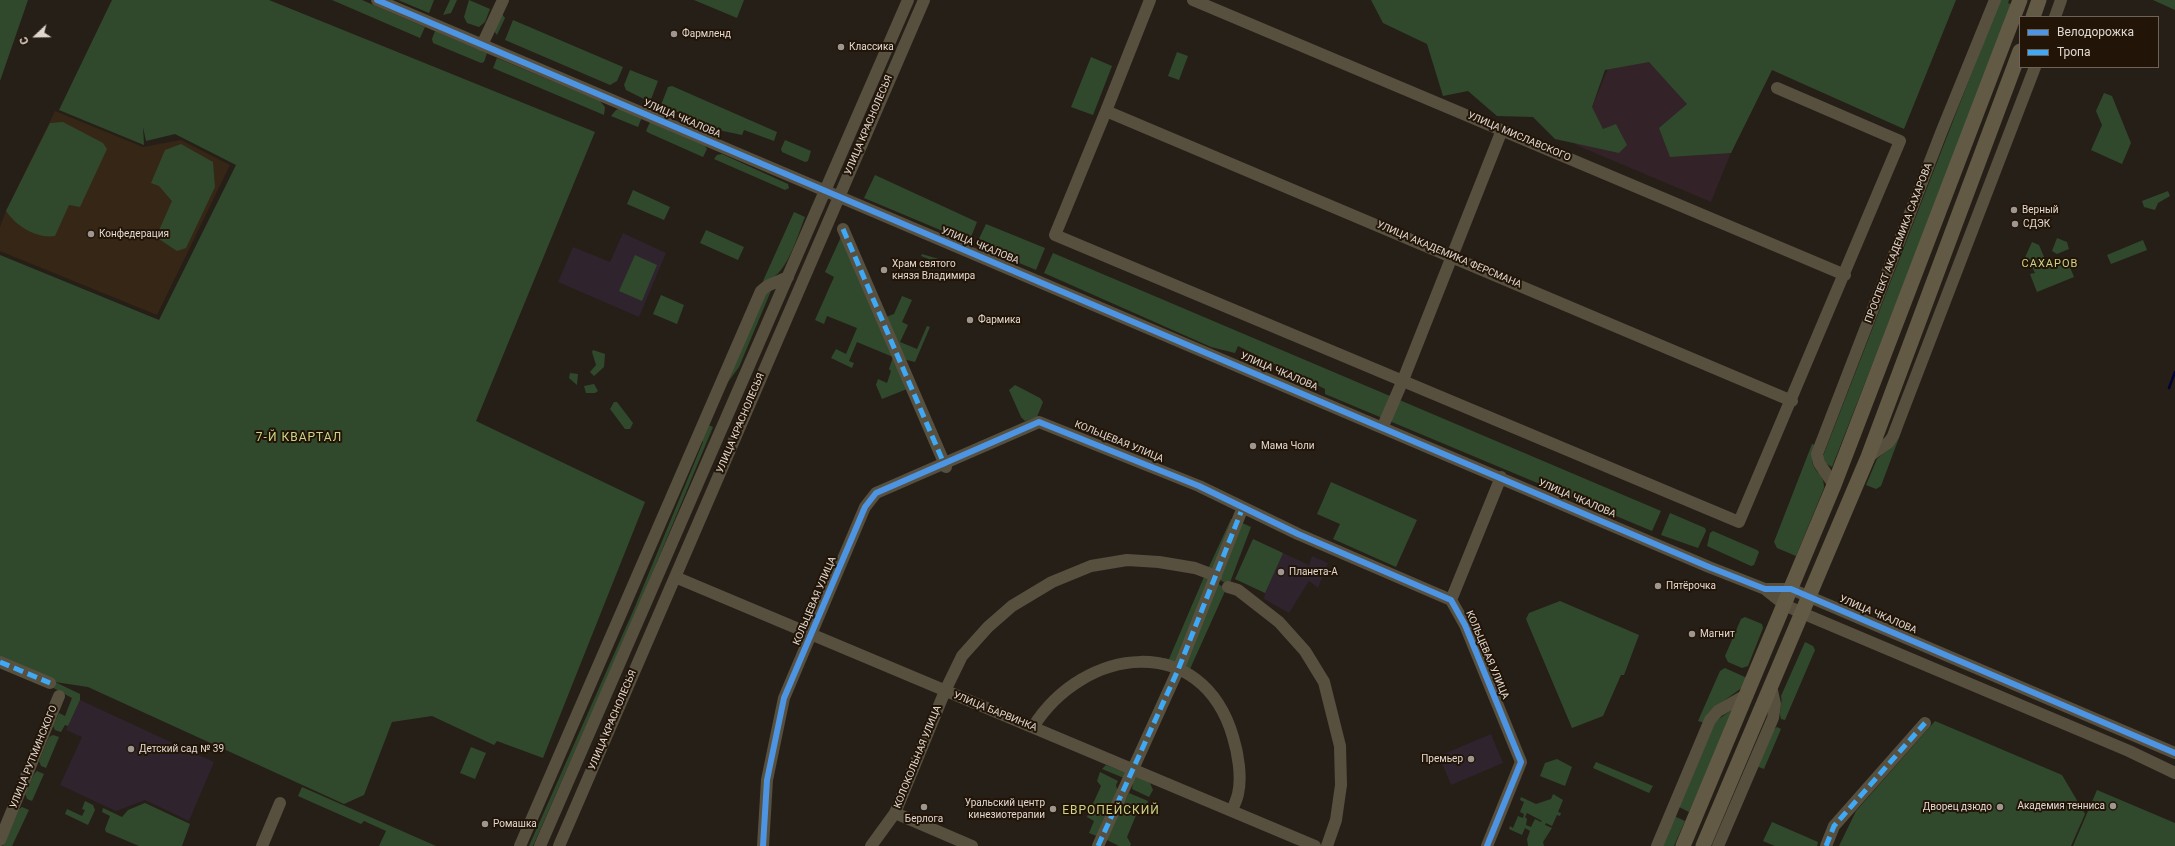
<!DOCTYPE html>
<html>
<head>
<meta charset="utf-8">
<style>
  body { margin:0 }
  #map { position:relative; width:2175px; height:846px; overflow:hidden; background:#261f18; font-family:Roboto,sans-serif }
  canvas { display:block }
  .legend { position:absolute; left:2019px; top:16px; width:140px; height:52px; box-sizing:border-box; background:#221508; border:1px solid #6e6358; margin:0; padding:5px 7px; list-style:none; font-size:12px; color:#e0d7cf }
  .legend li { display:flex; align-items:center; gap:8px; height:20px }
  .legend b { width:20px; border:1px solid #6e6358 }
  .north { position:absolute; left:16px; top:16px; width:40px; height:40px; -webkit-text-stroke:3px #221508; paint-order:stroke; rotate:248deg; font-size:11px; font-weight:700; line-height:16px; text-align:center; color:#e0d7cf }
  .north::after { content:''; display:block; margin:auto; width:14px; height:18px; background:#e0d7cf; clip-path:polygon(50% 0,100% 100%,50% 72%,0 100%) }
</style>
</head>
<body>
<div id="map">
<canvas width="2175" height="846"></canvas>
<ul class="legend">
<li><b style="height:5px;background:#4d94e3"></b>Велодорожка</li>
<li><b style="height:5px;background:#3fa9f5"></b>Тропа</li>
</ul>
<div class="north">С</div>
</div>
<script>
const ctx = document.querySelector('canvas').getContext('2d');
ctx.lineJoin = 'round';
function paint(path, color) { ctx.fillStyle = color; ctx.fill(path, 'evenodd'); }
function trace(path, color, width, dash) { ctx.strokeStyle = color; ctx.lineWidth = width; ctx.lineCap = dash ? 'butt' : 'round'; ctx.setLineDash(dash || []); ctx.stroke(path); }
function write(font, color, halo, rows, align = 'center') {
  ctx.font = font + ' Roboto,sans-serif'; ctx.lineWidth = 4; ctx.setLineDash([]); ctx.textBaseline = 'middle'; ctx.strokeStyle = halo; ctx.fillStyle = color; for (const [text, x, y, turn = 0] of rows) {
    ctx.save(); ctx.translate(x, y); ctx.rotate((+turn || 0) * Math.PI / 180); ctx.textAlign = isNaN(turn) ? turn : align; if (halo) ctx.strokeText(text, 0, 0); ctx.fillText(text, 0, 0); ctx.restore();
  }
}
const built = new Path2D(`
  M55 111 143 147 181 140 230 165 157 315 0 251V227L6 211Z`);
const industrial = new Path2D(`
  M1630 16 1763 74 1711 202 1576 145Z`);
const education = new Path2D(`
  M623 233 666 253 639 317 558 282 573 247 610 262Z
  M1253 539 1309 565 1312 556 1328 563 1318 588 1309 581 1289 613 1264 599 1265 593 1235 579Z
  M80 700 214 762 189 821 145 800 116 811 60 785 82 737 66 730Z
  M1491 734 1503 763 1451 785 1439 756Z`);
const green = new Path2D(`
  M0 0H28L0 81Z
  M112 0H269L595 132 476 421 645 502 543 758 497 741 494 745 432 716 392 722 364 795 344 804 88 687 55 682 80 694V700L68 726 65 725 61 732 55 730 53 726 59 713 65 716 72 698 0 659V255L159 320 236 165 175 134 146 141 143 127 144 145 59 110Z
  M332 0H362L425 27 420 38Z
  M398 0H434L429 13Z
  M450 0H457L451 13 443 15Z
  M469 0 490 9 485 22 479 27 467 23 464 17Z
  M694 0H744L737 18Z
  M1371 0H1956L1904 129 1772 70 1731 153 1670 157 1659 128 1687 104 1649 62 1605 70 1592 107 1603 129 1616 124 1627 145 1619 153 1555 139 1533 117 1497 116 1468 91 1443 96 1427 44 1383 23Z
  M2000 0H2009L2008 3 2013 5 1832 467 1825 463 1823 456Z
  M2153 0H2175V10Z
  M502 14 505 18 497 35 494 31Z
  M513 20 623 67 617 81 610 85 505 40Z
  M435 31 487 53 484 62 481 63 433 43 432 39Z
  M1177 52 1188 56 1179 80 1168 76Z
  M1091 57 1112 66 1093 115 1071 107Z
  M497 58 600 101 605 107 604 115 493 68Z
  M630 70 658 81 650 102 626 90 624 85Z
  M672 86 777 132 774 141 744 130 742 135 723 131 661 105 668 87Z
  M2104 93 2112 96 2131 143 2122 164 2091 150 2102 125 2096 111Z
  M619 109 642 117 638 127 611 116 616 110Z
  M63 122 103 143 107 149 80 207 69 205 55 236C37 239 16 226 6 211L50 123Z
  M650 122 705 146 707 149 703 157 649 133 646 131Z
  M785 140 811 151 808 161 805 162 782 152 781 149Z
  M181 144 213 162 215 187 186 248 177 251 156 237 172 201 159 186 151 183 165 150Z
  M722 154 788 184 789 188 785 190 714 159 717 155Z
  M875 175 977 222 969 242 864 198Z
  M633 190 670 207 664 220 627 204Z
  M2168 191 2170 196 2158 203 2155 210 2144 207 2142 201Z
  M794 212 805 217C797 236 786 280 763 281Z
  M986 224 1045 248 1036 270 976 245Z
  M706 230 744 247 738 260 700 243Z
  M841 237 907 389 882 399 876 385 878 379 887 383 891 371 889 369 893 357 857 342 849 361 854 363 852 368 831 358 836 349 846 354 857 328 827 316 824 324 815 320 834 277 825 272Z
  M2057 238 2067 242 2069 249 2057 254 2052 251Z
  M2143 240 2147 250 2111 264 2107 255Z
  M2032 242 2039 245 2047 264 2043 266 2044 269 2067 260 2074 277 2037 292 2030 274 2035 273 2032 267 2023 262Z
  M1053 253 1661 511 1652 531 1325 394V389L1238 346 1235 353 1211 347 1044 273Z
  M922 254 955 264 952 268 921 256Z
  M635 255 657 265 642 301 619 291Z
  M773 286 739 367 728 382 762 294Z
  M661 295 684 305 677 324 653 314Z
  M902 296 912 300 902 322 908 325 900 342 917 349 927 326 930 327 915 362 903 359 886 317 894 314Z
  M593 350 605 354 604 367 594 376 590 372 596 365 592 352Z
  M570 373 578 374 577 385 569 378Z
  M594 384 598 391 595 393H586L584 386Z
  M1015 385 1040 398 1043 402 1037 417 1025 421 1021 417 1009 390Z
  M614 402H617L633 423 630 429H625L610 409Z
  M706 424 713 427 637 610 533 846H529L634 609 703 442 701 436Z
  M1903 427 1881 486 1876 489 1866 485 1877 459 1893 445Z
  M1812 444 1815 445C1805 475 1825 468 1824 488L1796 556 1777 548 1774 542Z
  M1331 482 1417 520 1396 567 1333 539 1340 524 1317 514Z
  M1670 513 1705 528 1706 531 1698 548 1661 535Z
  M1231 519H1233L1213 571 1208 569Z
  M1240 522 1251 527 1229 585 1218 579Z
  M1713 531 1757 550 1759 552 1754 565 1751 566 1707 546 1710 533Z
  M1253 539 1283 553 1265 593 1235 579Z
  M1204 577 1210 580 1175 666 1156 661 1157 657 1169 659Z
  M1217 583 1226 589 1190 669 1183 667Z
  M1560 601 1639 635 1624 675H1621L1603 716 1572 728 1526 619 1529 613Z
  M1745 617 1762 624 1763 628 1748 666 1742 668 1728 662 1725 656 1741 619Z
  M1805 642 1813 646 1815 650 1785 720 1781 719C1778 711 1783 704 1781 696Z
  M1725 668 1747 678 1743 687 1711 710 1705 723 1698 721 1720 671Z
  M1734 708 1689 812 1679 807 1715 722Z
  M1935 721 2062 775 2085 814 2071 846H1839L1856 811Z
  M1777 727 1781 729 1764 769 1756 766 1773 730Z
  M53 735 59 737 46 768 41 766 39 761 49 737Z
  M471 747 486 753 475 779 460 773Z
  M1557 759 1572 767 1565 786 1540 776 1545 763Z
  M1596 762 1653 786 1649 793 1593 768Z
  M1106 765 1127 773 1124 778 1102 769Z
  M37 771 44 774 32 801 27 799 25 793 34 774Z
  M1100 772 1118 781 1116 785 1118 793 1099 837 1089 833 1094 821 1087 817 1101 786 1097 781Z
  M1134 776 1150 783 1153 790 1149 797 1132 789Z
  M302 787 436 846H379L386 831 364 821 361 824 298 796Z
  M2097 790 2175 823V846H2073Z
  M1129 793 1148 801 1147 805 1139 808 1127 837 1131 844 1130 846H1119L1105 839Z
  M1553 794 1563 800 1558 812 1561 813 1560 816 1557 815 1552 826 1546 823 1545 825 1552 828 1543 842 1544 846H1528L1527 839 1530 831 1525 828 1522 835 1509 829 1510 826 1513 828 1518 816 1523 818 1524 814 1520 812 1524 802 1520 800 1521 797 1536 804 1551 799ZM1527 813 1542 821 1541 822 1535 819 1531 827 1526 825 1527 819 1525 817Z
  M85 801 93 805 95 810 88 825 65 814 67 809 82 816 85 810 82 809Z
  M145 803 190 824 182 846H139L106 832 105 829 110 816 102 812 103 808 122 817 128 810Z
  M22 807 29 810 12 846H3L19 809Z
  M1674 816 1685 821 1674 846H1661Z
  M1772 822 1818 842 1817 846H1775L1763 841Z`);
const stream = new Path2D(`
  M2169 388 2175 372`);
const minor = new Path2D(`
  M377 0 1709 567 1765 589H1791L2175 753
  M1150 0 1106 111 1055 235 1739 522 1900 141 1777 88
  M1193 0 1845 275
  M2055 17 2061 0
  M482 45 503 0
  M1106 111 1792 401
  M843 229 946 467
  M1383 426 1403 380 1502 130
  M1868 457 1889 442 1893 436 2035 67
  M1834 485 1819 463 1817 454 1941 133 1995 0
  M675 577 1315 846
  M1228 587 1238 590 1279 622 1305 651 1324 682 1340 746 1341 785 1336 820 1327 846
  M1765 589 1785 605 1802 613 2129 751 2175 773
  M1451 600 1501 477
  M0 662 50 683
  M1033 727C1084 646 1202 631 1233 737 1238 753 1242 777 1238 794 1237 799 1234 805 1232 811
  M895 813 972 846
  M0 840 59 696
  M262 846 280 803
  M520 846 761 291 767 286 788 277
  M540 846 908 0
  M559 846 924 0
  M763 846 767 780 784 698 865 507 876 493 1039 422 1199 486 1298 534 1451 600 1465 625 1521 762 1487 846
  M871 846 895 813 945 691 962 656 988 627 1012 606 1052 582 1091 566 1127 560 1159 562 1195 568 1216 576
  M1098 846 1178 670 1241 512
  M1657 846 1710 720 1718 711 1746 695
  M1718 846 1773 718 1775 704 1771 686
  M1826 846 1834 826 1925 723`);
const major = new Path2D(`
  M2033 17 2039 0
  M1683 846 1834 485 2020 0
  M1703 846 1868 457 2020 51`);
const quiet = new Path2D(`
  M843 229 945 466
  M0 662 50 683
  M1098 846 1178 670 1241 512
  M1826 846 1834 826 1925 723`);
const cycleway = new Path2D(`
  M377 0 1709 567 1765 589H1791L2175 753
  M763 846 767 780 784 698 865 507 876 493 1039 422 1199 486 1298 534 1451 600 1465 625 1521 762 1487 846`);
const markers = [
  [674,34,4,"#9f978f"],
  [841,47,4,"#9f978f"],
  [2014,210,4,"#9f978f"],
  [2015,224,4,"#9f978f"],
  [91,234,4,"#9f978f"],
  [884,270,4,"#9f978f"],
  [970,320,4,"#9f978f"],
  [1253,446,4,"#9f978f"],
  [1281,572,4,"#9f978f"],
  [1658,586,4,"#9f978f"],
  [1692,634,4,"#9f978f"],
  [131,749,4,"#9f978f"],
  [1471,759,4,"#9f978f"],
  [2113,806,4,"#9f978f"],
  [924,807,4,"#9f978f"],
  [2000,807,4,"#9f978f"],
  [1053,809,4,"#9f978f"],
  [485,824,4,"#9f978f"]
];
const poiNames = [
  ["Фармленд",682,34],
  ["Классика",849,47],
  ["Верный",2022,210],
  ["СДЭК",2023,224],
  ["Конфедерация",99,234],
  ["Храм святого",892,264],
  ["князя Владимира",892,276],
  ["Фармика",978,320],
  ["Мама Чоли",1261,446],
  ["Планета-А",1289,572],
  ["Пятёрочка",1666,586],
  ["Магнит",1700,634],
  ["Детский сад № 39",139,749],
  ["Премьер",1463,759,"right"],
  ["Уральский центр",1045,803,"right"],
  ["кинезиотерапии",1045,815,"right"],
  ["Академия тенниса",2105,806,"right"],
  ["Дворец дзюдо",1992,807,"right"],
  ["Берлога",924,819,"center"],
  ["Ромашка",493,824]
];
const streetNames = [
  ["УЛИЦА ЧКАЛОВА",682,119,23],
  ["УЛИЦА КРАСНОЛЕСЬЯ",869,125,-67],
  ["УЛИЦА МИСЛАВСКОГО",1519,137,23],
  ["ПРОСПЕКТ АКАДЕМИКА САХАРОВА",1899,243,-69],
  ["УЛИЦА ЧКАЛОВА",980,246,22],
  ["УЛИЦА АКАДЕМИКА ФЕРСМАНА",1449,255,23],
  ["УЛИЦА ЧКАЛОВА",1279,372,23],
  ["УЛИЦА КРАСНОЛЕСЬЯ",741,423,-67],
  ["КОЛЬЦЕВАЯ УЛИЦА",1119,442,22],
  ["УЛИЦА ЧКАЛОВА",1577,499,23],
  ["КОЛЬЦЕВАЯ УЛИЦА",815,601,-67],
  ["УЛИЦА ЧКАЛОВА",1878,615,23],
  ["КОЛЬЦЕВАЯ УЛИЦА",1487,655,67],
  ["УЛИЦА БАРВИНКА",995,712,22],
  ["УЛИЦА КРАСНОЛЕСЬЯ",613,720,-67],
  ["УЛИЦА РУТМИНСКОГО",34,757,-68],
  ["КОЛОКОЛЬНАЯ УЛИЦА",918,757,-68]
];
const neighbourhoodNames = [
  ["САХАРОВ",2050,264]
];
const quarterNames = [
  ["7-Й КВАРТАЛ",299,438],
  ["ЕВРОПЕЙСКИЙ",1111,811]
];
paint(built, '#362615');
paint(industrial, '#332227');
paint(education, '#2f232e');
paint(green, '#30492c');
trace(stream, '#030334', 2.5);
trace(minor, '#57503f', 12);
trace(major, '#625a45', 15);
trace(quiet, '#3fa9f5', 5, [10, 5]);
trace(cycleway, '#4d94e3', 6);
for (const [x, y, r, color] of markers) { const dot = new Path2D(); dot.arc(x, y, r, 0, 2 * Math.PI); ctx.fillStyle = color; ctx.fill(dot); trace(dot, '#221508', 1.5); }
write('10px', '#e0d7cf', '#221508', poiNames, 'left');
write('10px', '#e0d7cf', '#221508', streetNames);
ctx.letterSpacing = '1px';
write('11px', '#cdd487', '#221508', neighbourhoodNames);
ctx.letterSpacing = '0px';
ctx.letterSpacing = '1px';
write('12px', '#cdd487', '#221508', quarterNames);
ctx.letterSpacing = '0px';
</script>
</body>
</html>
